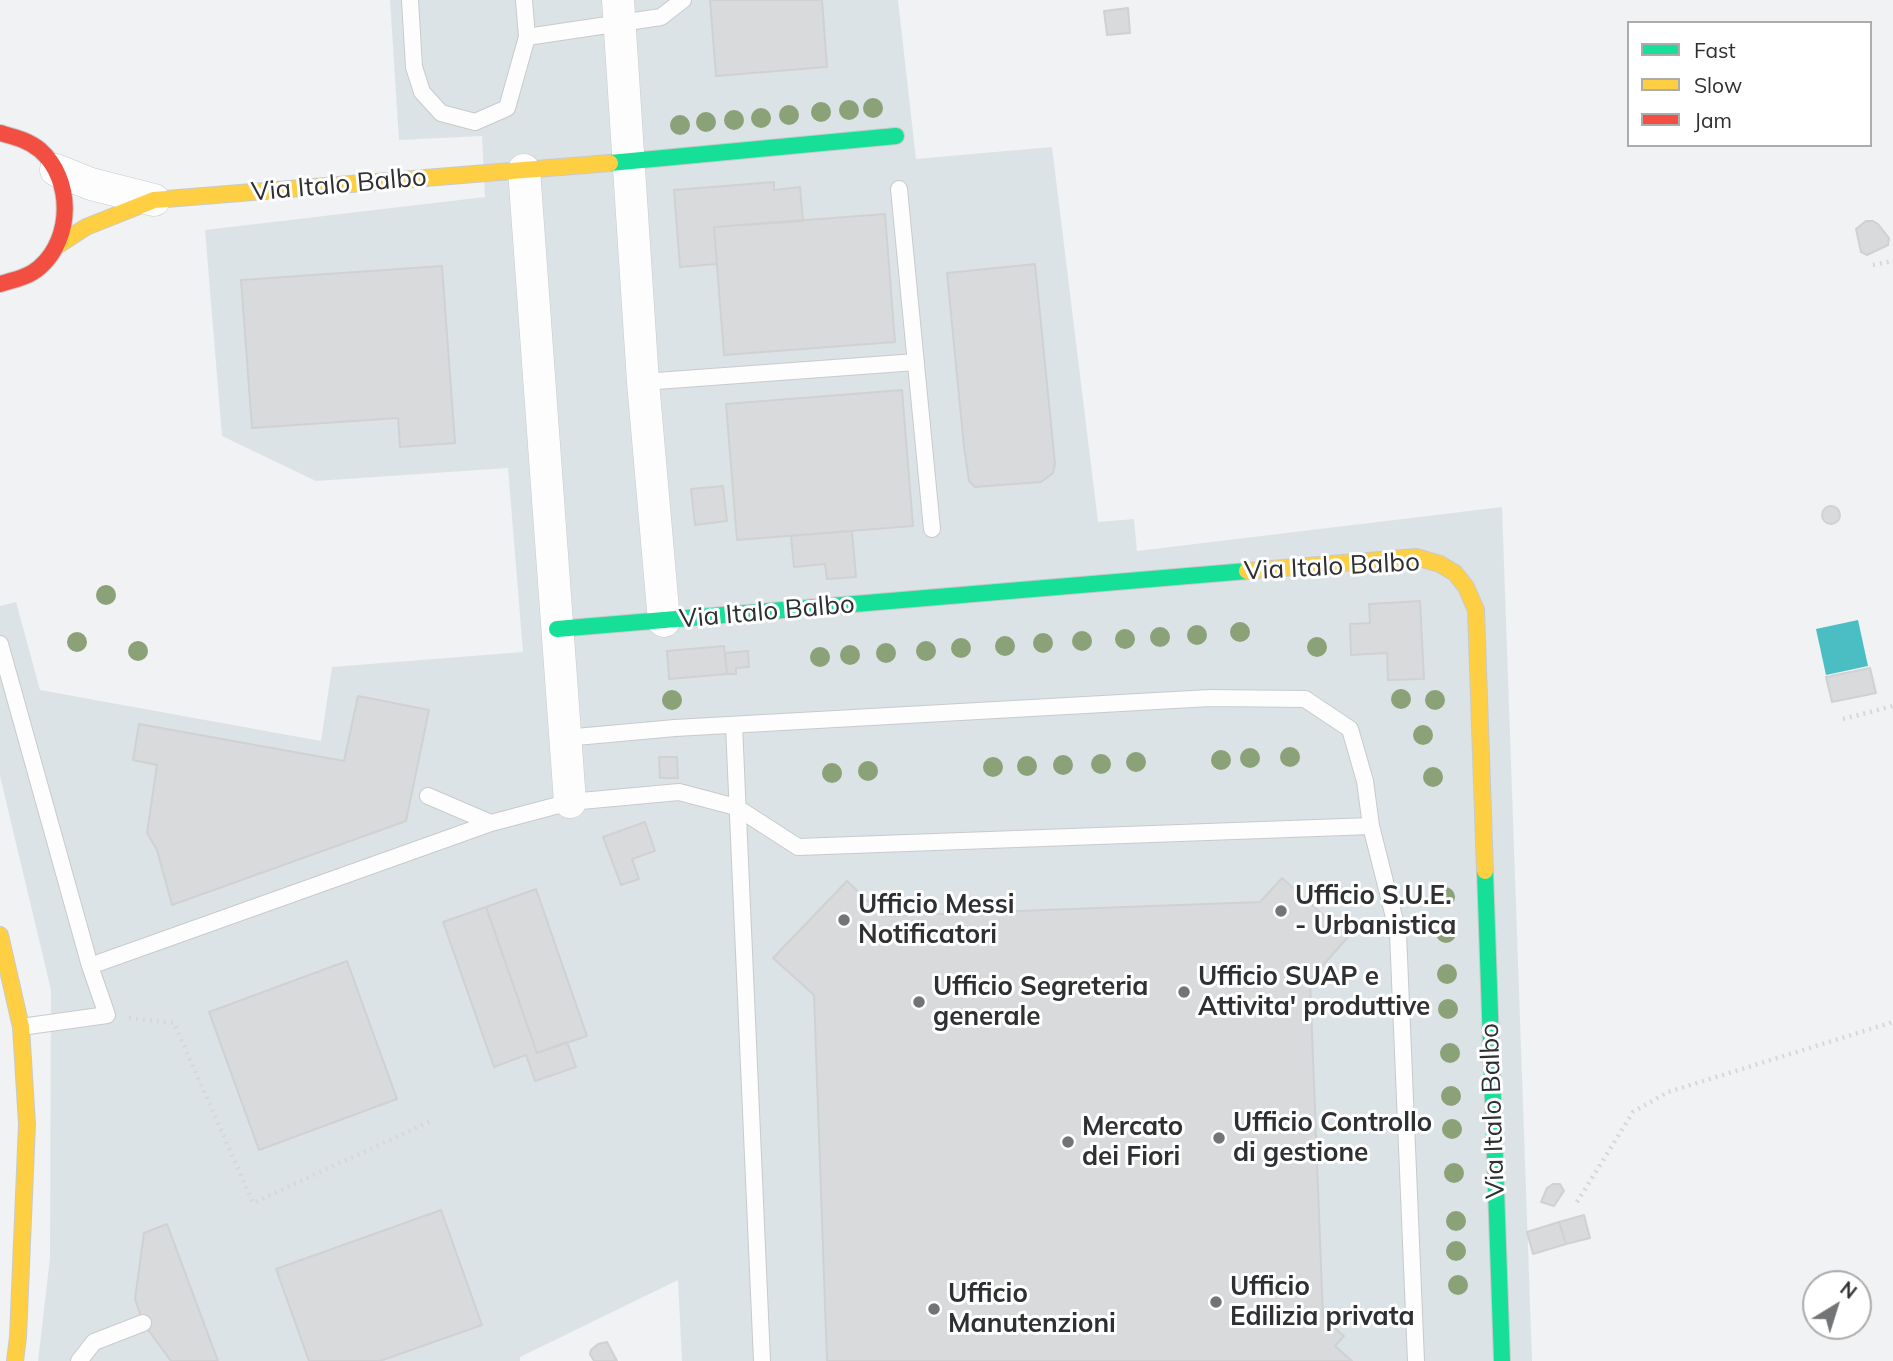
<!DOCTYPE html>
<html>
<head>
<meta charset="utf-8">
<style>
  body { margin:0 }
  #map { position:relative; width:1893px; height:1361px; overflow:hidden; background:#f0f2f4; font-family:Mulish,sans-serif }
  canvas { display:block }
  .legend { position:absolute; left:1627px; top:21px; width:245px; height:126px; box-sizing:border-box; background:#fff; border:2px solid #acacad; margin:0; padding:9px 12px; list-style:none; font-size:21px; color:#2f3032 }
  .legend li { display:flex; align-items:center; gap:14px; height:35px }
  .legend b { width:35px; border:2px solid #acacad }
  .north { position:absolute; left:1802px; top:1270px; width:70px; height:70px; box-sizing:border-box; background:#fff; border:2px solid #acacad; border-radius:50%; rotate:38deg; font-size:19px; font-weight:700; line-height:28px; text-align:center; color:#2f3032 }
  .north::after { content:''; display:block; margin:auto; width:24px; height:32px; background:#737476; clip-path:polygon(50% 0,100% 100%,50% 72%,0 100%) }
</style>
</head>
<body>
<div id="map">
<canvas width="1893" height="1361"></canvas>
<ul class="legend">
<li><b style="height:9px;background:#16e098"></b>Fast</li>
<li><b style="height:9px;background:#ffcf43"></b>Slow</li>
<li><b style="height:9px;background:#f24e42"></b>Jam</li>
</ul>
<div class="north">N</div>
</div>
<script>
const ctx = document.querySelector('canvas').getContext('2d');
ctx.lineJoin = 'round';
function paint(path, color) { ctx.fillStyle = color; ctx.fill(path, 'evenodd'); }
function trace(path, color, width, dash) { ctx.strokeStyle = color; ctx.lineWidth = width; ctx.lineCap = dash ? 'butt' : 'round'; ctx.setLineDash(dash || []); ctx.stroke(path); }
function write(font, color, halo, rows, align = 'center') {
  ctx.font = font + ' Mulish,sans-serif'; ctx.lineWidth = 6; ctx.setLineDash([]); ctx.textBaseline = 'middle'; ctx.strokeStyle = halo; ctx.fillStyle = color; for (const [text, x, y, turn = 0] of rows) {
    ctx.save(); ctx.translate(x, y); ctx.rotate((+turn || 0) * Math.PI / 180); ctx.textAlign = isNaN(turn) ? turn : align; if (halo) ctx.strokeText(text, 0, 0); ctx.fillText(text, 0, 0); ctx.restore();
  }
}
const built = new Path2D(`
  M390 0H898L916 159 1052 147 1098 522 1134 519 1137 551 1502 507 1532 1361H682L678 1280 520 1357V1361H38L50 1258 51 990 0 776V606L16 602 40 690 321 741 332 667 523 652 508 468 316 481 222 436 205 230 485 197 482 136 399 140Z`);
const water = new Path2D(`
  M1858 620 1868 666 1826 675 1816 629Z`);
const building = new Path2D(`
  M710 0H822L827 67 716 76Z
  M1128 8 1130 33 1107 35 1104 11Z
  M774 182V190L800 187 803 221 714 227 717 264 680 267 674 190Z
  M885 214 895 342 724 355 714 227Z
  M1866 221H1873L1878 224 1889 238 1888 245 1867 255 1861 252 1856 229Z
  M1035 264 1055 464 1053 473 1041 482 975 487 969 481 964 447 947 273Z
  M442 266 455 443 400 447 398 418 252 428 241 280Z
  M902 390 913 526 737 540 726 404Z
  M723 486 727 521 695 525 691 489Z
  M1822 515a9 9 0 1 1 18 0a9 9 0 1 1-18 0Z
  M852 531 856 577 827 579 825 564 794 567 791 536Z
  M1420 601 1424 679 1388 680 1387 653 1351 655 1350 624 1370 623 1369 604Z
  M724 646 727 674 669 679 667 651Z
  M748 651 749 667 736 668V674H727L725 653Z
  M1870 668 1876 693 1832 702 1826 677Z
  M358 696 429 710 406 821 172 905 157 850 147 833 157 765 133 760 139 724 344 761Z
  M659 757H677L678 778H660Z
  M645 822 655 851 632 859 639 879 621 885 603 837Z
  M1282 878 1348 937 1310 980 1323 1318 1344 1336 1335 1346 1352 1361H827L814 995 773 958 847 881 884 916 1260 902Z
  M536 889 587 1036 537 1053 486 907Z
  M486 907 537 1053 567 1042 576 1067 535 1081 526 1055 494 1067 443 922Z
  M347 961 397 1099 259 1150 209 1012Z
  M1553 1184H1560L1564 1191 1554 1206 1541 1202 1547 1188Z
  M441 1210 482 1325 380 1361H309L276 1269Z
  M1584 1215 1590 1238 1566 1244 1559 1222Z
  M1559 1222 1566 1244 1533 1254 1527 1232Z
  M167 1224 218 1361H171L143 1323 135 1299 144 1233Z
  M607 1342 617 1361H594L590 1354 591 1350 598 1344Z`);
const path = new Path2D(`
  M1873 265 1893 261
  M1843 719 1893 706
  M129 1018 174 1023 253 1203 433 1120
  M1577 1202 1633 1112 1668 1092 1893 1022`);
const lane = new Path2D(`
  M410 0 414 67 422 92 441 113 475 122 507 108 527 37 524 0
  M527 37 661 17 683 0
  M899 189 932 529
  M643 382 916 362
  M0 644 90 966 107 1015 21 1027
  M734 725 762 1361
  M428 796 491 823 570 802 679 792 736 807 798 847 1371 826 1365 781 1350 729 1305 699 1210 698 675 728 565 738
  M1371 826 1398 933 1416 1361
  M90 966 491 823
  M79 1361 94 1342 143 1323`);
const street = new Path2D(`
  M618 0 643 382 664 621
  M56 170 91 184 154 200
  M524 170 570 802`);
const fast = new Path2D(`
  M610 163 896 136
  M557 629 1247 571
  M1485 871 1502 1361`);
const slow = new Path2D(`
  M57 246 86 227 154 200 610 163
  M1247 571 1416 557 1440 564 1455 573 1466 587 1476 610 1485 871
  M0 935 21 1027 27 1124 18 1337 15 1361`);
const jam = new Path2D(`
  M0 133C14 137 28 140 40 150 73 179 73 238 40 267 29 277 14 280 0 284`);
const trees = [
  [873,108],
  [849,110],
  [821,112],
  [789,115],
  [761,118],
  [734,120],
  [706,122],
  [680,125],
  [106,595],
  [1240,632],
  [1197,635],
  [1160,637],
  [1125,639],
  [1082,641],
  [77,642],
  [1043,643],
  [1005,646],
  [1317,647],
  [961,648],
  [138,651],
  [926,651],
  [886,653],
  [850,655],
  [820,657],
  [1401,699],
  [672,700],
  [1435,700],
  [1423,735],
  [1290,757],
  [1250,758],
  [1221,760],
  [1136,762],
  [1101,764],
  [1063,765],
  [1027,766],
  [993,767],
  [868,771],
  [832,773],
  [1433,777],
  [1445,897],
  [1446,933],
  [1447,974],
  [1448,1009],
  [1450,1053],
  [1451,1096],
  [1452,1129],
  [1454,1173],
  [1456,1221],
  [1456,1251],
  [1458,1285]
];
const markers = [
  [1281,911,7,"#737476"],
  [844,920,7,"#737476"],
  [1184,992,7,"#737476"],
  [919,1002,7,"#737476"],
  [1219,1138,7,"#737476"],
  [1068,1142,7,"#737476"],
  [1216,1302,7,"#737476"],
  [934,1309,7,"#737476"]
];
const streetNames = [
  ["Via Italo Balbo",339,185,-5],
  ["Via Italo Balbo",1332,567,-3],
  ["Via Italo Balbo",767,612,-5],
  ["Via Italo Balbo",1493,1111,-92]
];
const poiNames = [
  ["Ufficio S.U.E.",1295,896],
  ["- Urbanistica",1295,926],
  ["Ufficio Messi",858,905],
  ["Notificatori",858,935],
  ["Ufficio SUAP e",1198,977],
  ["Attivita' produttive",1198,1007],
  ["Ufficio Segreteria",933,987],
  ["generale",933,1017],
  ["Ufficio Controllo",1233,1123],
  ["di gestione",1233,1153],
  ["Mercato",1082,1127],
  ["dei Fiori",1082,1157],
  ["Ufficio",1230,1287],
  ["Edilizia privata",1230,1317],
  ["Ufficio",948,1294],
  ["Manutenzioni",948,1324]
];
paint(built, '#dce3e7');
paint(water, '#4abec2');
paint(building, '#d8dadb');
trace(building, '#d0d1d2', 2);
trace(lane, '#c8cacb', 18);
trace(street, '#c8cacb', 33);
trace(fast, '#c8cacb', 18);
trace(slow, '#c8cacb', 18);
trace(jam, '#c8cacb', 18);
trace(path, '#d6d8d8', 4.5, [2, 5]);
trace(lane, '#fdfdfd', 16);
trace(street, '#fdfdfd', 32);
trace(fast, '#16e098', 16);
trace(slow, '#ffcf43', 16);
trace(jam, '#f24e42', 16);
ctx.fillStyle = '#8ba278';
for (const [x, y] of trees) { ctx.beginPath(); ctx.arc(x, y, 10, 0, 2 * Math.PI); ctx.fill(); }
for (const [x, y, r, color] of markers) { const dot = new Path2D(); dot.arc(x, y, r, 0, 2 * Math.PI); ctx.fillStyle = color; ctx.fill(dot); trace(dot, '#fff', 2.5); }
write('26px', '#2f3032', '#fff', streetNames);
write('bold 26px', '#2f3032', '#fff', poiNames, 'left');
</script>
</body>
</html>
